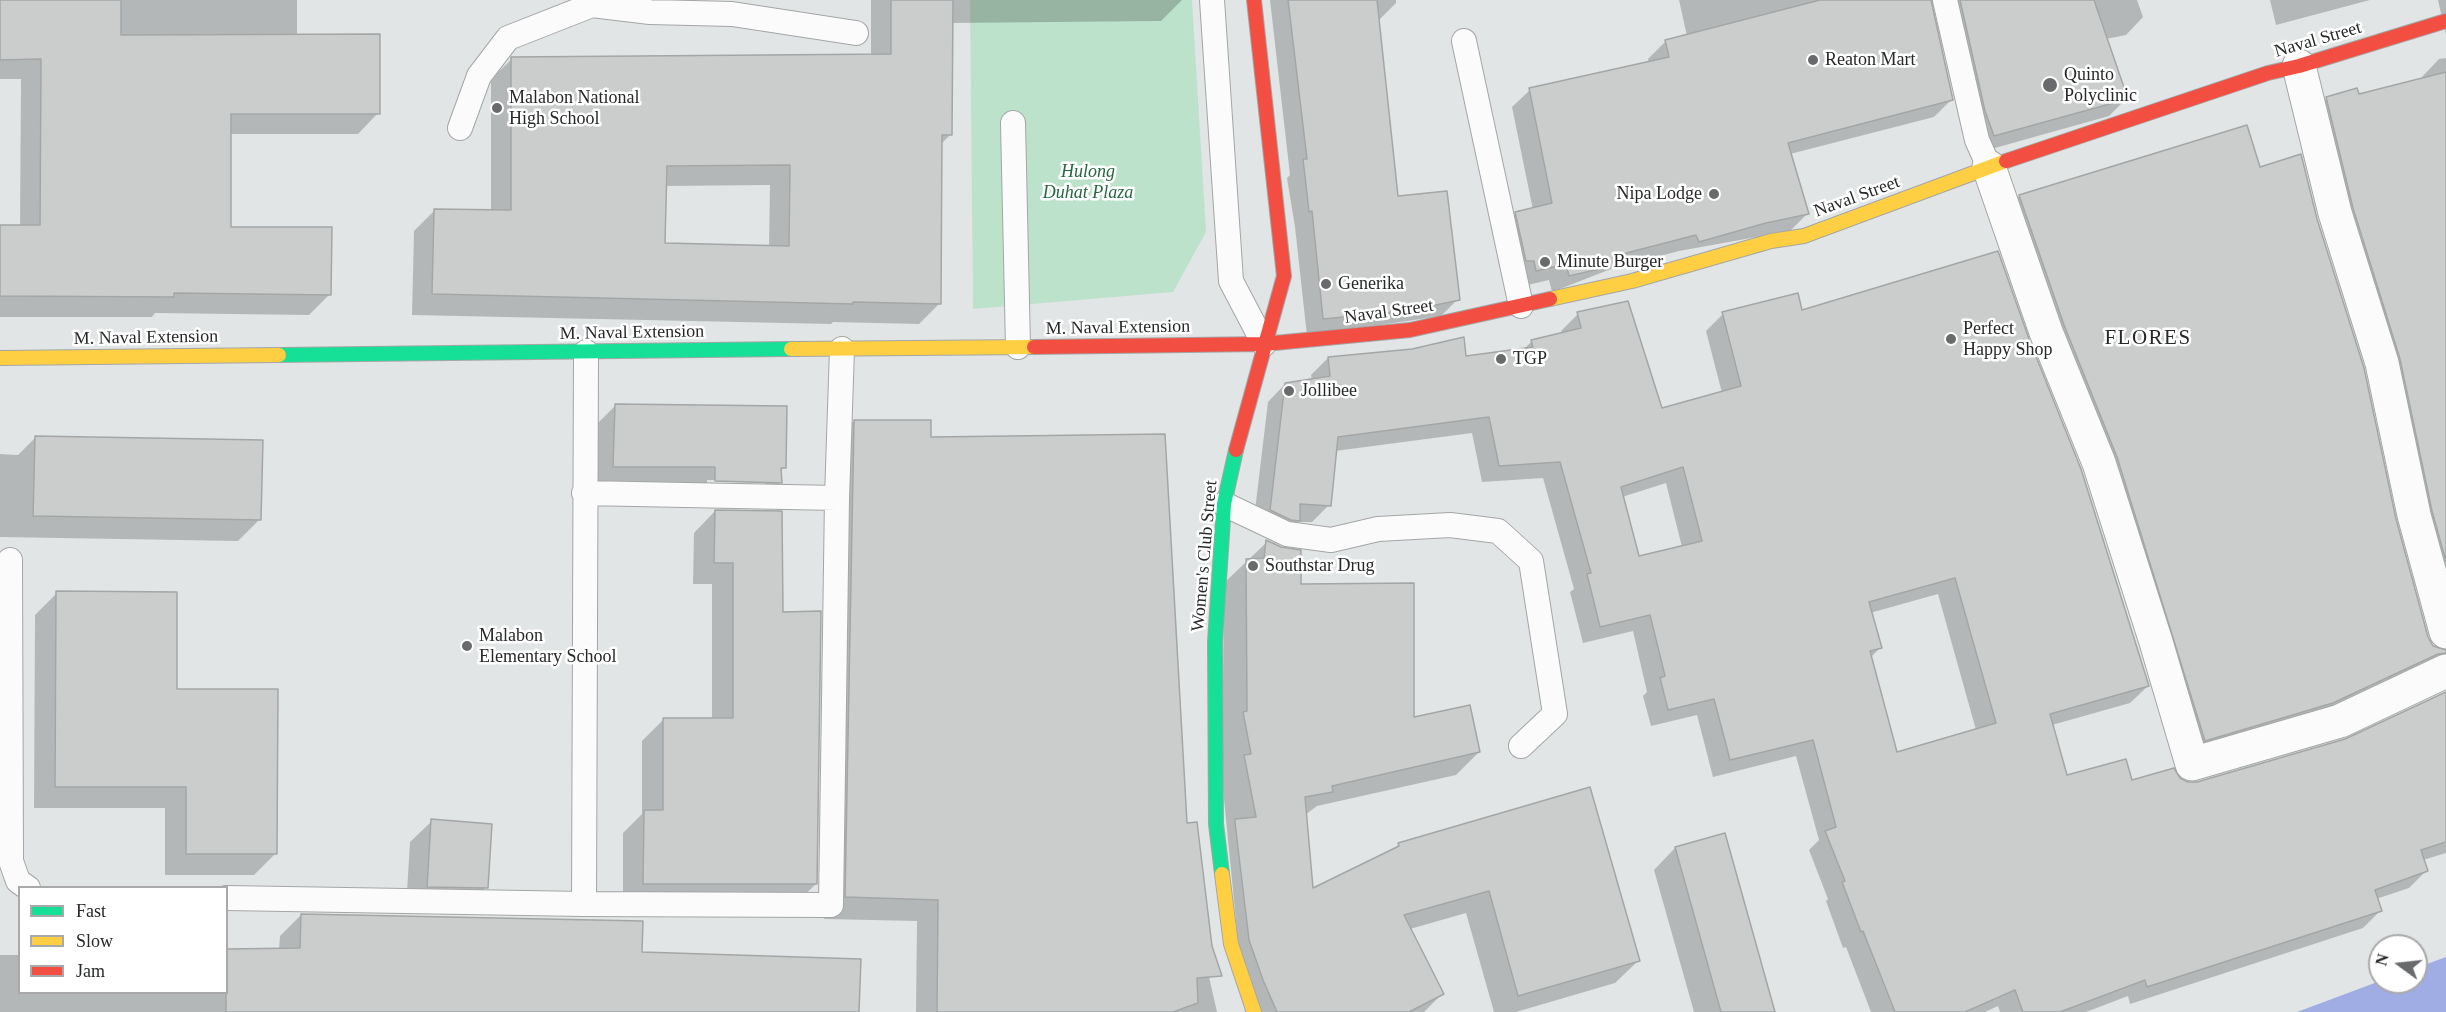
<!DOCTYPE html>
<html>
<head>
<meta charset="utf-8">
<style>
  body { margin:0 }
  #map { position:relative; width:2446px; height:1012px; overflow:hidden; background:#e2e5e6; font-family:"Times New Roman",serif }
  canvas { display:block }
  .legend { position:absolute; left:18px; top:886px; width:210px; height:108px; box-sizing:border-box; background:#fff; border:2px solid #a9a9a9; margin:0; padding:8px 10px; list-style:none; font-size:18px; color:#272829 }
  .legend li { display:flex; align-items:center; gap:12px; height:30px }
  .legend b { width:30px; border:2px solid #a9a9a9 }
  .north { position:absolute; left:2368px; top:934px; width:60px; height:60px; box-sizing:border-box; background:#fff; border:2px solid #a9a9a9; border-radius:50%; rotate:285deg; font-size:16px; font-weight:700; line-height:24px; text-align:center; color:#272829 }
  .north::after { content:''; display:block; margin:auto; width:21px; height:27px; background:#686a6b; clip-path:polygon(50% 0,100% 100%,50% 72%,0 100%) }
</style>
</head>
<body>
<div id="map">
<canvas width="2446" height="1012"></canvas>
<ul class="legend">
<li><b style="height:8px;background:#16e098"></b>Fast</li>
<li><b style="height:8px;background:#ffcf43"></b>Slow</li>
<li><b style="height:8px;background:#f24e42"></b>Jam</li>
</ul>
<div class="north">N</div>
</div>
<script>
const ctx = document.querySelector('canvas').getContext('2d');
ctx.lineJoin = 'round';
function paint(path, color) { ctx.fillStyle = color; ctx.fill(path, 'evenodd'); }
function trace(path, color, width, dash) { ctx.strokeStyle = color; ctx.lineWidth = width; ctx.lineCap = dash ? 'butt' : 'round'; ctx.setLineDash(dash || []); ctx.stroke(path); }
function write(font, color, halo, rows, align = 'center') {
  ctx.font = font + ' "Times New Roman",serif'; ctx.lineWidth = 5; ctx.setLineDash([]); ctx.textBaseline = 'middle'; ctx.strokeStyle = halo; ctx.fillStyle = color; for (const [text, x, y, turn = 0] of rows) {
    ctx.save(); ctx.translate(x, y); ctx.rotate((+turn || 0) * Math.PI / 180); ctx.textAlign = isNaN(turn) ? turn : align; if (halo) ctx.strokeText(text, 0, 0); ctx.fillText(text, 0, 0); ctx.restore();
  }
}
const green = new Path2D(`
  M970 0H1192L1206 232 1173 292 973 309Z`);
const water = new Path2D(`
  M2446 957V1012H2297L2380 981 2416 982V968Z`);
const shadow = new Path2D(`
  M0 0H297V36L378 113 358 134H230V228L330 294 309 315 155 313 152 317H0V227H20L21 79H0Z
  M871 0H1182L1161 21 951 23V134L940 145V303L919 324 833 322 831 324 412 315 414 231 435 210 491 211V79L512 59 871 56ZM770 185 769 247 663 244 665 186Z
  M1270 0H1396V3L1379 20 1397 198 1458 299 1441 316 1307 336 1295 227 1287 178 1290 175Z
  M1679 0H2137L2143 17 2126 35 2106 39 2126 99 2109 116 1977 153 1939 8 1930 3 1952 99 1934 117 1790 154 1807 214 1790 231 1679 251 1611 269 1552 292 1549 280 1519 287 1499 231 1516 214 1533 210 1512 107 1530 90 1649 63 1648 59 1665 42 1687 36Z
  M2270 0H2370L2276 25Z
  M2438 0H2446V35Z
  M2446 58V640L2309 115 2327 98 2358 95 2423 79 2422 77 2439 59Z
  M2246 127 2259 168 2394 519 2427 638 2431 646 2446 651V681L2188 757 2002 214 2019 196Z
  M1801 312 2148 686 2130 703 2052 725 2066 777 2131 782 2178 779 2187 784H2197L2348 739 2446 693V853L2423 860 2426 871 2409 888 2376 899 2380 911 2363 928 2130 1004 2128 996 2086 1012H2000L1998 1006 1985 1012H1871L1846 947 1843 948 1826 901 1828 899 1809 850 1819 840 1796 756 1713 777 1697 715 1651 726 1643 696 1647 692 1633 631 1583 643 1570 592 1574 589 1543 478 1482 482 1472 433 1335 451 1329 505 1312 522H1298L1282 538 1253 527 1268 402 1285 384 1312 380 1311 375 1328 358H1465L1523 350 1532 341 1562 334 1561 331 1578 314 1661 410 1722 393 1706 331 1723 314ZM1666 483 1682 547 1638 558 1622 497ZM1938 594 1976 730 1896 754 1871 657 1880 648 1870 613Z
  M616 405 784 467 780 472V482L759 504 592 488 594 427ZM707 480 765 481V484L707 483Z
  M854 421 929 439 1180 849 1217 1012H916L917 921 824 919 832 444Z
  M35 438 259 520 238 541 0 537V454L18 455Z
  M715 511 781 613 816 884 794 905H623V833L642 814V741L663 720 712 719V584H693L694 533Z
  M1267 542 1299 585 1412 719 1479 752 1456 775 1317 806 1305 815 1311 891 1393 850 1399 844 1638 961 1615 983 1516 1012H1494L1466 913 1410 929 1442 994 1424 1012H1245L1222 779 1224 583Z
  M57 593 175 690 276 853 254 875H165V808H34L35 615Z
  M432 821 486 887 465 909 406 908 410 842Z
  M1675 848 1773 1012H1694L1654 870Z
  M301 915 641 953 857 1012H0V955H20V992H226L279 950 280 936Z`);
const building = new Path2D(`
  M0 0H121V35L380 34V114H231V227H332L331 295 174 293V297L0 296V225H40L41 59 0 60Z
  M891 0H953L952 135H942L941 304 853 302V304L432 294 434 209 511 210V57L891 54ZM790 165 789 246 665 243 667 166Z
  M1288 0H1377L1398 196 1447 191 1460 300 1407 311 1323 319 1312 211 1309 212 1303 159H1307Z
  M1820 0H1931L1953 100 1788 143 1809 214 1766 223 1699 242 1696 235 1615 256 1617 265 1569 276 1566 264 1536 271 1534 261H1526L1515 212 1552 203 1529 88 1669 57 1665 40Z
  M1960 0H2094L2128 99 1994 136 1985 111Z
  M2446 72V561L2432 511 2400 359 2353 208 2326 97 2357 88 2359 94Z
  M2247 125 2260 167 2301 154 2317 219 2364 368 2396 519 2428 637 2433 646 2446 650V653L2438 654 2333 703 2205 741 2117 457 2064 325 2019 195Z
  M1998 251 2029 339 2081 469 2149 686 2050 714 2067 775 2126 759 2132 780 2174 768 2180 778 2188 782H2197L2345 739 2446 692V842L2421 850 2428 871 2375 890 2382 911 2147 987 2145 980 2060 1012H2023L2015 990 1965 1012H1895L1863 931 1861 932 1842 882 1845 881 1825 831 1836 827 1813 740 1730 760 1714 699 1668 710 1660 678 1665 676 1650 615 1600 627 1587 574 1591 573 1560 462 1499 466 1489 417 1338 437 1331 506 1300 504V521L1291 520 1270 510 1285 383 1330 376 1328 357 1412 349 1464 337 1466 356 1533 347 1531 340 1581 328 1577 312 1628 301 1662 408 1741 386 1722 312 1798 293 1802 310ZM1683 467 1702 541 1639 556 1621 487ZM1955 578 1996 723 1897 752 1870 651 1882 648 1869 602Z
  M615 404 787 406 786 468H781L782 483 715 481V467H613Z
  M854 420H931V437L1165 434 1187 823 1197 822 1212 946 1222 976 1197 978 1198 1003 1173 1012H937L938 900 845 897Z
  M35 436 263 440 261 520 33 516Z
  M715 510 782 511 783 612 821 611 817 884H643L644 810H663V718H733V563H714Z
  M1266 540 1281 547 1301 550V584L1414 583V717L1470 705 1480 752 1332 786 1333 792 1305 797 1313 888 1399 846 1398 843 1590 787 1640 961 1518 996 1489 891 1404 915 1444 994 1409 1012H1277L1263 980 1249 940 1235 823V819L1256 817 1244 755 1251 754 1243 712 1247 711 1246 559 1264 558Z
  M56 591 177 592V689H278L277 854H186V787H55Z
  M431 819 492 824 488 888 427 887Z
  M1725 833 1775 1012H1721L1675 847Z
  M301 914 643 921 642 952 861 959 859 1012H226V949L300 948Z`);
const lane = new Path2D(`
  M1212 0 1231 281 1264 344
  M1945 0 1977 140 1989 167
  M592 5 650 12 732 14 856 33
  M1464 41 1521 306
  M1013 123 1018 347
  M460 128 479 76 508 38 592 5V0
  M584 493 837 498
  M1224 504 1287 534 1331 540 1378 529 1450 525 1498 531 1531 561 1555 714 1521 746
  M10 560 11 861 18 881 28 888
  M226 898 584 904 831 905 837 498 842 349
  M584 904 586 352`);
const street = new Path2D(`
  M2299 66 2335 213 2382 363 2414 515 2446 632
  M1989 167 2046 332 2099 463 2156 642 2192 764 2340 721 2446 671`);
const fast = new Path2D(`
  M279 355 791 349
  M1222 874 1216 824 1215 642 1224 504 1236 450`);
const slow = new Path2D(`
  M1550 299 1632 281 1771 241 1804 236 2006 161
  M791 349 1034 347
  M0 358 279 355
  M1222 874 1231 944 1254 1012`);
const jam = new Path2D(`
  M2006 161 2268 73 2299 66 2446 21
  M1034 347 1264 344 1410 330 1550 299
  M1236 450 1284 276 1254 0`);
const markers = [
  [1813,60,6,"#686a6b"],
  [2050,85,8,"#686a6b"],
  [497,108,6,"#686a6b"],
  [1714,194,6,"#686a6b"],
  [1545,262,6,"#686a6b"],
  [1326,284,6,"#686a6b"],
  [1951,339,6,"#686a6b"],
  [1501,359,6,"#686a6b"],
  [1289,391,6,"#686a6b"],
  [1253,566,6,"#686a6b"],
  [467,646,6,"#686a6b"]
];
const streetNames = [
  ["Naval Street",2318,40,-16],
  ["Naval Street",1857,197,-20],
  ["Naval Street",1389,312,-8],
  ["M. Naval Extension",1118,328,-1],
  ["M. Naval Extension",632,333,-1],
  ["M. Naval Extension",146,338,-1],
  ["Women's Club Street",1205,556,-85]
];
const poiNames = [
  ["Reaton Mart",1825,60],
  ["Quinto",2064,75],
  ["Polyclinic",2064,96],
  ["Malabon National",509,98],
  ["High School",509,119],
  ["Nipa Lodge",1702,194,"right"],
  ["Minute Burger",1557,262],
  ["Generika",1338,284],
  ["Perfect",1963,329],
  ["Happy Shop",1963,350],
  ["TGP",1513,359],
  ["Jollibee",1301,391],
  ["Southstar Drug",1265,566],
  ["Malabon",479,636],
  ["Elementary School",479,657]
];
const parkNames = [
  ["Hulong",1088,172],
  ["Duhat Plaza",1088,193]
];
const quarterNames = [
  ["FLORES",2148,338]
];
paint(green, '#bde2cb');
paint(water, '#9fade4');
paint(shadow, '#0003');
paint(building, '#cbcdcd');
trace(building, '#a4a6a6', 1.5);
trace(lane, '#a4a6a6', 26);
trace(street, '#a4a6a6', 35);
trace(fast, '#a4a6a6', 16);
trace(slow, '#a4a6a6', 16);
trace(jam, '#a4a6a6', 16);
trace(lane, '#fbfbfb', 24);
trace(street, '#fbfbfb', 33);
trace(fast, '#16e098', 14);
trace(slow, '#ffcf43', 14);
trace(jam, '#f24e42', 14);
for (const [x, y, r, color] of markers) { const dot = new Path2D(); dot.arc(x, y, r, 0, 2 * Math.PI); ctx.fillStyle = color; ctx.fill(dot); trace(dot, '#fff', 2); }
write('18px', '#272829', '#fff', streetNames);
write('18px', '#272829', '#fff', poiNames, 'left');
write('italic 18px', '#266642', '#fff', parkNames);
ctx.letterSpacing = '1.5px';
write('21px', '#272829', '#fff', quarterNames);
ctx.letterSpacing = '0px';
</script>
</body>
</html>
